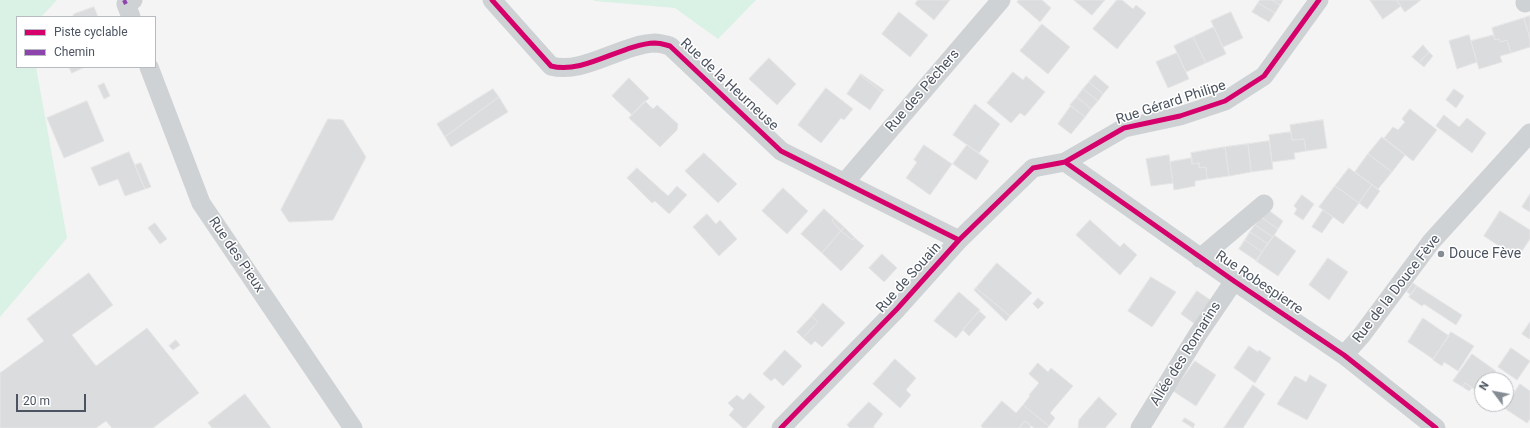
<!DOCTYPE html>
<html>
<head>
<meta charset="utf-8">
<style>
  body { margin:0 }
  #map { position:relative; width:1530px; height:428px; overflow:hidden; background:#f4f4f4; font-family:Roboto,sans-serif }
  canvas { display:block }
  .legend { position:absolute; left:16px; top:16px; width:140px; height:52px; box-sizing:border-box; background:#fff; border:1px solid #b7bbbf; margin:0; padding:5px 7px; list-style:none; font-size:12px; color:#4b5460 }
  .legend li { display:flex; align-items:center; gap:8px; height:20px }
  .legend b { width:20px; border:1px solid #b7bbbf }
  .north { position:absolute; left:1474px; top:372px; width:40px; height:40px; box-sizing:border-box; background:#fff; border:1px solid #b7bbbf; border-radius:50%; rotate:302deg; font-size:11px; font-weight:700; line-height:16px; text-align:center; color:#4b5460 }
  .north::after { content:''; display:block; margin:auto; width:14px; height:18px; background:#868c94; clip-path:polygon(50% 0,100% 100%,50% 72%,0 100%) }
  .scale { position:absolute; left:16px; top:394px; width:70px; height:18px; box-sizing:border-box; border:2px solid #4b5460; border-top:0; padding-left:5px; font-size:12px; line-height:14px; white-space:nowrap; color:#4b5460; -webkit-text-stroke:3px #fff; paint-order:stroke }
</style>
</head>
<body>
<div id="map">
<canvas width="1530" height="428"></canvas>
<ul class="legend">
<li><b style="height:5px;background:#d6006c"></b>Piste cyclable</li>
<li><b style="height:5px;background:#8e44ad"></b>Chemin</li>
</ul>
<div class="north">N</div>
<div class="scale">20 m</div>
</div>
<script>
const ctx = document.querySelector('canvas').getContext('2d');
ctx.lineJoin = 'round';
function paint(path, color) { ctx.fillStyle = color; ctx.fill(path, 'evenodd'); }
function trace(path, color, width, dash) { ctx.strokeStyle = color; ctx.lineWidth = width; ctx.lineCap = dash ? 'butt' : 'round'; ctx.setLineDash(dash || []); ctx.stroke(path); }
function write(font, color, halo, rows, align = 'center') {
  ctx.font = font + ' Roboto,sans-serif'; ctx.lineWidth = 3; ctx.setLineDash([]); ctx.textBaseline = 'middle'; ctx.strokeStyle = halo; ctx.fillStyle = color; for (const [text, x, y, turn = 0] of rows) {
    ctx.save(); ctx.translate(x, y); ctx.rotate((+turn || 0) * Math.PI / 180); ctx.textAlign = isNaN(turn) ? turn : align; if (halo) ctx.strokeText(text, 0, 0); ctx.fillText(text, 0, 0); ctx.restore();
  }
}
const green = new Path2D(`
  M0 0H57L41 17H17V67H36L67 238 0 317Z
  M593 0H756L718 39 675 8 595 1Z`);
const building = new Path2D(`
  M918 0H950L934 20 915 4Z
  M1019 0H1042L1051 8 1040 22 1017 2Z
  M1074 0H1105L1092 15Z
  M1117 0H1122L1133 9 1136 5 1146 13 1117 49 1093 29Z
  M1260 0H1272L1280 5 1275 13 1258 3Z
  M1272 0H1283L1280 5Z
  M1370 0H1397L1401 6 1383 19Z
  M1397 0H1421L1405 12Z
  M1258 3 1275 13 1269 22 1252 12Z
  M94 7 98 17H72L74 14Z
  M899 12 928 35 910 57 882 34Z
  M1231 12 1243 38 1223 47 1211 21Z
  M1530 16V39L1524 18Z
  M1524 18 1530 39V47L1511 53 1507 40 1501 42 1499 39 1495 40 1492 28Z
  M1042 24 1070 47 1048 74 1020 51Z
  M1214 27 1226 54 1206 63 1193 37Z
  M1469 35 1477 62 1457 69 1449 41Z
  M1494 35 1495 40 1499 39 1501 42 1507 40 1511 53 1500 56 1502 62 1479 69 1471 41Z
  M1193 37 1206 63 1186 72 1174 46Z
  M1423 45 1429 52 1419 63 1412 57Z
  M1429 52 1433 56 1424 67 1419 63Z
  M1177 53 1189 79 1168 88 1156 62Z
  M769 58 796 84 777 105 749 79Z
  M69 67H85L72 73Z
  M1013 72 1023 80 1026 76 1045 92 1025 116 1020 113 1011 123 987 103Z
  M861 74 884 90 882 92 860 75Z
  M860 75 882 92 870 110 847 94Z
  M1095 75 1109 87 1103 94 1089 82Z
  M629 78 649 98 632 115 612 96Z
  M1089 82 1103 94 1098 101 1083 89Z
  M104 83 110 96 104 99 98 86Z
  M826 88 853 109 844 120 841 118 821 143 798 125Z
  M493 89 499 97 445 137 437 124Z
  M1083 89 1098 101 1091 109 1077 97Z
  M1454 89 1464 96 1456 108 1446 100Z
  M499 97 508 112 451 147 445 137Z
  M1077 97 1091 109 1085 117 1070 105Z
  M87 101 104 141 64 158 47 118Z
  M645 101 653 109 657 105 678 124 677 130 660 147 629 118Z
  M975 104 1000 124 979 153 953 135Z
  M1071 106 1085 117 1071 134 1058 124Z
  M1410 109 1437 130 1413 161 1384 138 1393 127 1398 130 1405 122 1402 119Z
  M1444 115 1459 127 1467 118 1486 133 1472 153 1436 126Z
  M328 119 343 120 366 157 333 220 289 222 281 210Z
  M1323 120 1327 148 1306 151 1304 139 1292 140 1290 125Z
  M1291 132 1292 140 1304 139 1306 151 1294 153 1295 159 1272 162 1269 135Z
  M1382 137 1405 155 1392 172 1368 154Z
  M1269 141 1273 169 1251 172 1248 144Z
  M1248 144 1251 172 1229 176 1225 147Z
  M924 145 952 164 930 195 906 178 917 162 914 160Z
  M967 145 989 161 976 180 953 164Z
  M1225 147 1229 176 1207 179 1206 167 1199 168V163L1192 164 1191 153Z
  M129 152 145 189 125 196 118 179 99 186 91 168Z
  M704 153 737 184 718 203 685 171Z
  M1368 154 1392 172 1378 189 1355 172Z
  M1169 155 1173 183 1151 186 1146 159Z
  M1192 158V164L1199 163V168L1206 167 1207 179 1195 181V186L1174 190 1170 162Z
  M141 163 151 187 145 189 135 165Z
  M637 168 668 196 677 186 687 195 669 214 655 201 652 203 627 178Z
  M1349 168 1372 185 1359 203 1335 186Z
  M1372 185 1380 191 1367 209 1359 203Z
  M1335 186 1359 203 1343 224 1319 207Z
  M783 188 808 211 787 234 762 211Z
  M1530 194V212L1522 207Z
  M1302 195 1314 204 1303 220 1294 214 1297 209 1294 206Z
  M824 209 834 218 832 221 841 231 822 253 801 234Z
  M1267 209 1283 221 1278 229 1261 217Z
  M1323 210 1333 217 1322 233 1312 227Z
  M1500 211 1530 230V239L1517 258 1484 236Z
  M707 214 716 224 720 220 737 239 719 256 693 227Z
  M1261 217 1278 229 1273 237 1255 225Z
  M834 218 844 227 841 231 832 221Z
  M1090 220 1120 247 1124 243 1137 255 1120 275 1076 235Z
  M155 223 167 239 160 244 148 228Z
  M1255 225 1273 237 1268 244 1250 232Z
  M844 227 855 238 852 240 841 231Z
  M841 231 852 240 855 238 864 246 841 271 822 253Z
  M1250 232 1268 244 1262 252 1245 240Z
  M1274 235 1296 251 1278 276 1256 261Z
  M1245 240 1262 252 1257 261 1239 249Z
  M882 254 897 268 884 282 869 268Z
  M1328 258 1348 272 1329 300 1309 285Z
  M997 263 1032 293 1010 316 976 288Z
  M89 273 113 305 72 335 96 366 147 328 199 393 153 428H112L106 421 96 428H0V373L44 341 27 319Z
  M1151 277 1176 292 1152 327 1128 311Z
  M1413 283 1417 286 1411 295 1407 292Z
  M1417 286 1462 315 1456 325 1424 304 1422 306 1409 297Z
  M976 288 1010 316 1006 321 974 290Z
  M1197 291 1212 301 1195 324 1181 314Z
  M959 292 980 310 956 338 934 321Z
  M1038 298 1044 303 1038 309 1033 304Z
  M823 303 845 323 822 347 815 341 811 345 803 338 818 322 812 316Z
  M979 311 986 317 969 336 963 330Z
  M812 316 818 322 803 338 797 332Z
  M1423 318 1449 336 1433 359 1408 342Z
  M1530 322V337L1529 339 1522 334Z
  M1451 332 1474 346 1458 371 1444 362 1442 366 1433 360Z
  M176 340 180 345 173 350 169 346Z
  M1249 346 1258 352 1259 350 1271 358 1255 383 1234 368Z
  M1511 348 1530 361 1517 380 1498 367Z
  M785 350 802 366 783 386 775 378 771 381 763 374Z
  M1472 354 1496 371 1490 380H1482V391L1480 393 1465 383 1463 387 1453 381Z
  M895 359 916 378 906 390 911 395 900 408 873 384Z
  M1195 361 1216 375 1196 406 1173 391Z
  M1038 363 1048 372 1051 368 1073 386 1050 413 1055 418 1049 426 1023 405 1030 396 1029 395 1039 383 1029 374Z
  M1310 375 1327 385 1307 420 1277 404 1295 376 1306 382Z
  M1465 383 1472 388 1469 391 1463 387Z
  M1520 384 1530 391V419L1527 423 1504 408Z
  M1253 385 1265 394 1243 428H1224Z
  M750 393 765 407 746 428H743L729 415 734 409 728 403 737 395 743 400Z
  M245 394 271 428H212L208 423Z
  M1099 397 1117 414 1105 428H1078L1079 420Z
  M1002 401 1016 413 1023 405 1049 426 1047 428H1034L1025 421 1019 428H983L981 426Z
  M869 402 883 414 873 427 875 428H850L847 425Z
  M1185 418 1195 424 1193 428 1182 421Z
  M1025 421 1031 426 1030 428H1019Z`);
const minor = new Path2D(`
  M492 0 551 66C583 75 622 44 655 43 660 43 666 45 670 46L781 151 959 240
  M1525 3 1530 1
  M131 17 126 4 133 0
  M149 67 201 203 353 428
  M1065 162 1234 281 1344 355 1436 428
  M845 182 1001 0
  M1200 258 1264 204
  M1344 355 1361 336 1431 242 1530 133
  M781 428 897 309 959 240 1033 168 1065 162 1124 128 1180 116 1225 101 1264 76 1319 0
  M1140 428 1198 334 1234 281`);
const quiet = new Path2D(`
  M124 0 126 4`);
const cycleway = new Path2D(`
  M492 0 551 66C583 75 622 44 655 43 660 43 666 45 670 46L781 151 959 240
  M1065 162 1234 281 1344 355 1436 428
  M781 428 897 309 959 240 1033 168 1065 162 1124 128 1180 116 1225 101 1264 76 1319 0`);
const markers = [
  [1441,254,4,"#868c94"]
];
const streetNames = [
  ["Rue de la Heurneuse",729,85,43],
  ["Rue des Pêchers",923,91,-49],
  ["Rue Gérard Philipe",1171,103,-18],
  ["Rue des Pieux",236,255,56],
  ["Rue de Souain",909,278,-48],
  ["Rue Robespierre",1259,283,34],
  ["Rue de la Douce Fève",1397,289,-52],
  ["Allée des Romarins",1186,354,-58]
];
const poiNames = [
  ["Douce Fève",1449,254]
];
paint(green, '#daf1e5');
paint(building, '#dbdcde');
trace(building, '#e5e5e6', 1);
trace(minor, '#cfd2d4', 19);
trace(quiet, '#8e44ad', 4, [8, 4]);
trace(cycleway, '#d6006c', 5);
for (const [x, y, r, color] of markers) { const dot = new Path2D(); dot.arc(x, y, r, 0, 2 * Math.PI); ctx.fillStyle = color; ctx.fill(dot); trace(dot, '#fff', 1.5); }
write('14px', '#4b5460', '#fff', streetNames);
write('14px', '#4b5460', '#fff', poiNames, 'left');
</script>
</body>
</html>
